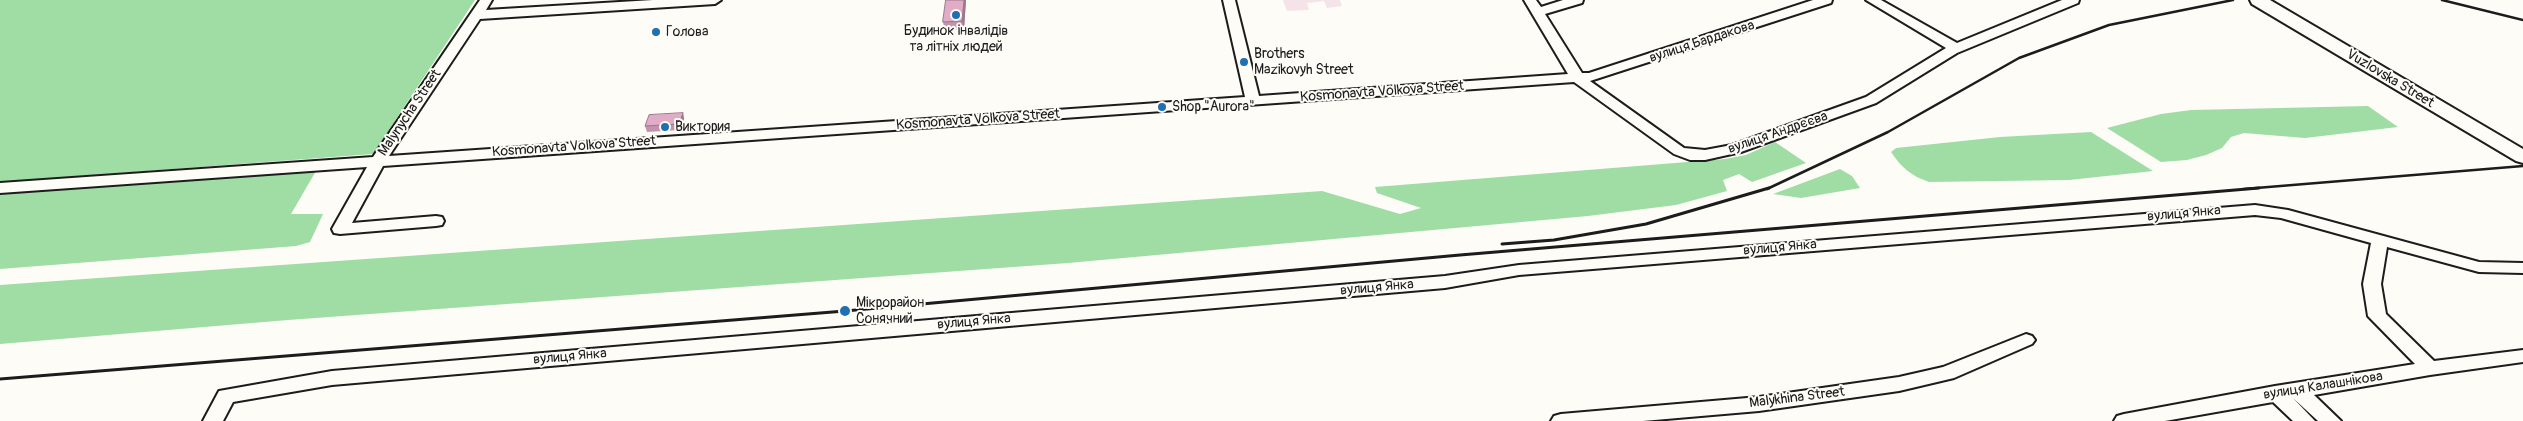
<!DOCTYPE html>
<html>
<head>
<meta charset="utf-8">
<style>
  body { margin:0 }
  canvas { display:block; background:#fdfcf7 }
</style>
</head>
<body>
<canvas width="2523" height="421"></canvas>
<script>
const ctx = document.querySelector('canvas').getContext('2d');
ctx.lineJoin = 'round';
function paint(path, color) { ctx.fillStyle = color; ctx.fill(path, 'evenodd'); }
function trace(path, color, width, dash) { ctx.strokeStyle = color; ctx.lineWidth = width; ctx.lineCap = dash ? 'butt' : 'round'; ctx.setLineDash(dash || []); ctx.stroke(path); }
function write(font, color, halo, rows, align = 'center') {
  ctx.font = font + ' Pangolin,sans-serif'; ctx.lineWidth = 4; ctx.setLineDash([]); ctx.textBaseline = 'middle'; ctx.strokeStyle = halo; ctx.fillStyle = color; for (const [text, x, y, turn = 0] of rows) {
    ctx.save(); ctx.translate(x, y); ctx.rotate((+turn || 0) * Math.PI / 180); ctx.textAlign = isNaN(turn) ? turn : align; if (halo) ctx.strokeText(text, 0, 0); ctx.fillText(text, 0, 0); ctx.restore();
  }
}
const built = new Path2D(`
  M1283 0H1340L1342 6 1327 8 1324 1 1307 3 1309 10 1287 11Z`);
const green = new Path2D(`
  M0 0H475L373 154 0 182Z
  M2368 106 2398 127 2305 138 2244 133 2231 137 2222 148 2206 155 2187 160 2161 162 2107 128 2161 114 2191 110Z
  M2091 132 2153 171 2069 180 1929 182C1911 176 1901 167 1891 152L1896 148 2000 137Z
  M1775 142 1806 163 1752 182 1739 174 1723 180 1727 191 1676 205 1588 216 1068 263 288 320 0 344V285L1322 191 1400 214 1421 208 1377 193 1375 187 1725 159 1746 155Z
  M1840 169 1852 176 1860 188 1801 198 1773 194Z
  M316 171 291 214H323L310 242 296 246 0 269V194Z`);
const minor = new Path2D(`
  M480 0H492L486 10 653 0H721L715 4 480 19 389 156 1245 97 1223 0H1235L1259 96 1568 74 1524 0H1536L1541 7 1563 0H1583L1582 3 1545 14 1582 73H1589L1813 0H1832L1831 3 1590 81 1684 148 1705 150 1732 145 1866 97 1946 48 1866 0H1881L1957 43 2062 0H2079L2078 3 1957 53 1876 103 1741 152 1705 160H1690L1674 154 1574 82 383 166 352 223 436 216 442 217 444 221 442 225 436 226 340 234 334 233 332 229 367 167 0 193V183L373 157Z
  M2255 205 2288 210 2479 262 2523 263V273L2479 272 2387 247 2381 284 2386 314 2434 361 2523 350V362L2430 375 2314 395 2341 421H2318L2293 398 2315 421H2293L2273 402 2165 421H2114L2117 416 2124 414 2275 386 2415 364 2368 316 2363 284 2371 243 2281 218 2255 215 1519 275 1445 288 332 385 233 402 223 421H203L219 391 332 371 1445 276 1519 265Z
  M2026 334 2032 336 2035 340 2032 344 1954 378 1899 391 1759 411 1643 421H1551L1554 416 1561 414 1759 397 1899 377 1943 367Z`);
const major = new Path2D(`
  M2250 0H2270L2523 149V163L2516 161 2252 4Z`);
const railFar1 = new Path2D(`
  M2442 0 2523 20
  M1767 189 1888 132 2019 58 2109 25 2233 0
  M2244 189 2523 166`);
const rail = new Path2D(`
  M1502 244 1554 240 1646 224 1769 188
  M0 379 845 311 1460 255 2259 188`);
const wall = new Path2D(`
  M946 0H966L964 29 945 31 943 22Z
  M683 113 684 119 680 130 647 132 645 126Z`);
const shadedWall = new Path2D(`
  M964 0H966L964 29 962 21Z
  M683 113 684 119 680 130 679 124Z`);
const building = new Path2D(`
  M946 0H964L962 21 943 22Z
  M683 113 679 124 645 126 649 115Z`);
const markers = [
  [956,15,5,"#1f6fb2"],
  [656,32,5,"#1f6fb2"],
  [1244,62,5,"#1f6fb2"],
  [1162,107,5,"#1f6fb2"],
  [665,127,5,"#1f6fb2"],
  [845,311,6,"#1f6fb2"]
];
const poiNames = [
  ["Будинок інвалідів",956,31,"center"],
  ["та літніх людей",956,47,"center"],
  ["Голова",666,32],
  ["Brothers",1254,54],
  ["Mazikovyh Street",1254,70],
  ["Shop \"Aurora\"",1172,107],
  ["Виктория",675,127],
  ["Мікрорайон",856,303],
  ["Сонячний",856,319]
];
const streetNames = [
  ["вулиця Бардакова",1702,42,-18],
  ["Vuzlovska Street",2390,79,31],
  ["Kosmonavta Volkova Street",1382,92,-4],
  ["Malynycha Street",410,113,-56],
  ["Kosmonavta Volkova Street",978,120,-4],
  ["вулиця Андрєєва",1778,133,-19],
  ["Kosmonavta Volkova Street",574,147,-4],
  ["вулиця Янка",2184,214,-5],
  ["вулиця Янка",1780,248,-5],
  ["вулиця Янка",1377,288,-5],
  ["вулиця Янка",974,322,-5],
  ["вулиця Янка",570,357,-5],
  ["вулиця Калашнікова",2323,386,-9],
  ["Malykhina Street",1797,398,-7]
];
paint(built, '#f4e4e9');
paint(green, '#9fdda5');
trace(minor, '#1c1c1c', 4);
trace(major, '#1c1c1c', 4);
paint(minor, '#fdfcf7');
paint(major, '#fdfcf7');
trace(railFar1, '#1c1c1c', 2.5);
trace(rail, '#1c1c1c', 3);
paint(wall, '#c194ab');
paint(shadedWall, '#9d788b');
paint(building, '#e0acc7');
trace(building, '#9d788b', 1);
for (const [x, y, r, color] of markers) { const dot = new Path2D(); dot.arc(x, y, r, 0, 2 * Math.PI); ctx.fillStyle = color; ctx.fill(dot); trace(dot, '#fdfcf7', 2); }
write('14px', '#1c1c1c', '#fdfcf7', poiNames, 'left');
write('14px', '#1c1c1c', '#fdfcf7', streetNames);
</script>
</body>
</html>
